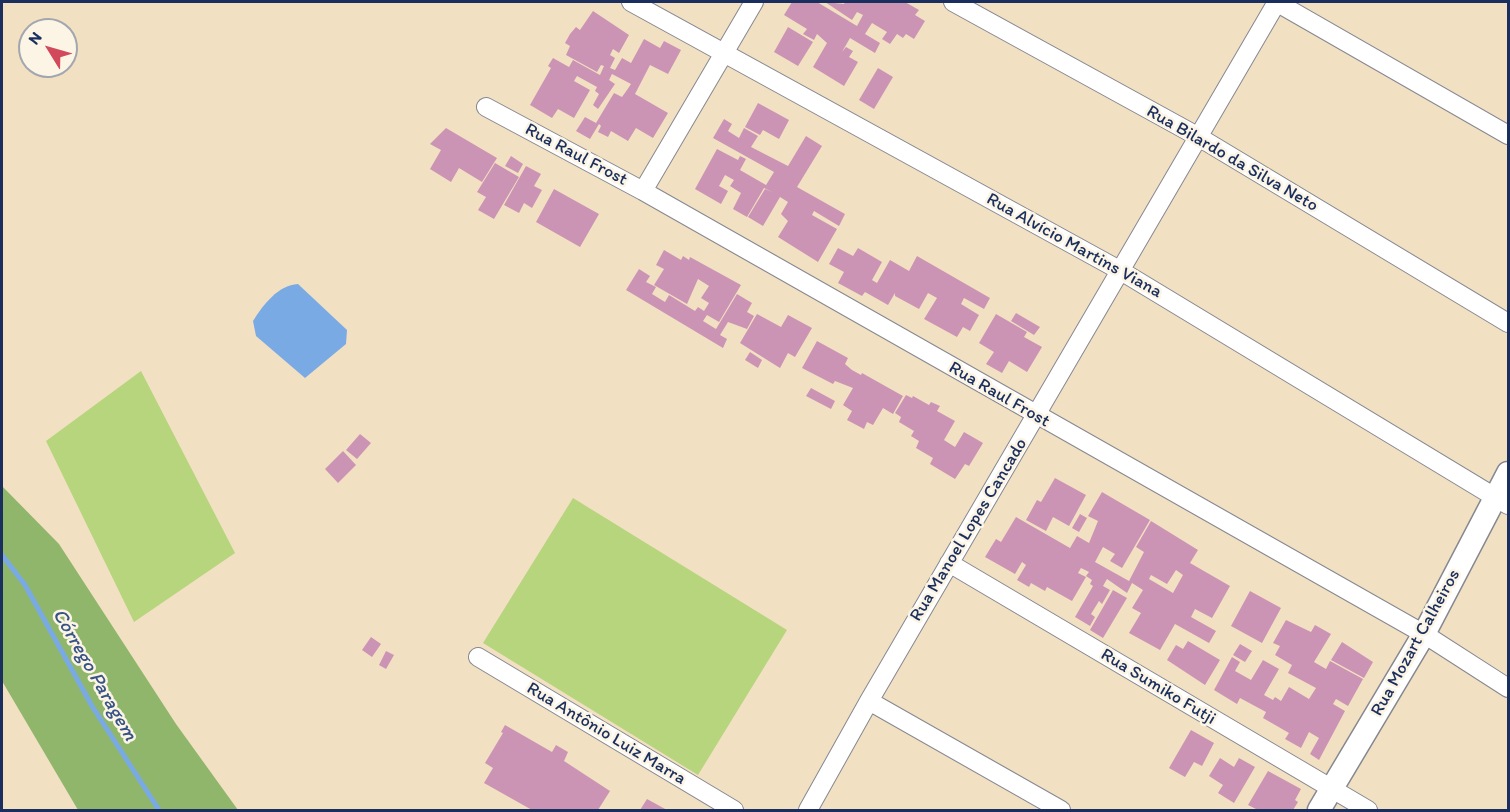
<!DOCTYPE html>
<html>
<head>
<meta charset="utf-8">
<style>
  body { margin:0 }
  #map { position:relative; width:1510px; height:812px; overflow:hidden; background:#f2e0c3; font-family:Itim,sans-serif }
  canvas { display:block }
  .frame { position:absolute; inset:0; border:3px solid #1b2f5e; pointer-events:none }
  .north { position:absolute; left:18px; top:18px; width:60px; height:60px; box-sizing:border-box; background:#fcf5e5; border:2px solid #a2a6af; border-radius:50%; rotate:307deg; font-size:16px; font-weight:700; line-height:24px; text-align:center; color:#1b2f5e }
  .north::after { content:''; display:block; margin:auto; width:21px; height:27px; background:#d1495b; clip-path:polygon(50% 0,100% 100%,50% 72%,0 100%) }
</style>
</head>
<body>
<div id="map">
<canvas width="1510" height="812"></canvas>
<div class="frame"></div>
<div class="north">N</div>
</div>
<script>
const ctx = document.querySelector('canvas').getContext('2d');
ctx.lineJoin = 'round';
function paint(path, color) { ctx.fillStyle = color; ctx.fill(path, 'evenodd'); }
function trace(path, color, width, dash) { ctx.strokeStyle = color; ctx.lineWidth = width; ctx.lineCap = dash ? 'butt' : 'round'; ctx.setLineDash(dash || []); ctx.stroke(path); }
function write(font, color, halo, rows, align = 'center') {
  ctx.font = font + ' Itim,sans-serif'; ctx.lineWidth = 5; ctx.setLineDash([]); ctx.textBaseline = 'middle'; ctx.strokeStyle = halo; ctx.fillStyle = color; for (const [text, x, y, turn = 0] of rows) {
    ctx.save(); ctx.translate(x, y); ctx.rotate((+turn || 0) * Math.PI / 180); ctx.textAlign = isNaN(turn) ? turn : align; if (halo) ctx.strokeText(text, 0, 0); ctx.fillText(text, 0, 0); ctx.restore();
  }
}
const green = new Path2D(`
  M141 371 235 553 134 622 46 441Z
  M573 498 787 630 698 775 483 643Z`);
const forest = new Path2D(`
  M2 486 59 544 176 724 238 810H78L2 681Z`);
const water = new Path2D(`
  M298 284 347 330 346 344 305 378 256 336 253 321C263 305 278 285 298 284Z`);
const stream = new Path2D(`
  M2 555 25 585 92 706 159 810`);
const building = new Path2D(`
  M792 2H817L857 26 863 15 857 12 852 20 825 2 844 4 845 2H905L919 10 915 15 925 21 914 39 906 34 903 38 897 34 890 44 882 39 887 32 872 23 865 34 880 43 875 53 850 38 842 52 846 47 853 51 849 57 858 62 844 86 813 67 827 43 817 34 814 40 803 34 807 29 784 15Z
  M593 11 629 35 619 53 613 49 610 55 615 58 610 68 615 70 622 58 631 63 644 39 660 48 664 41 681 50 668 74 650 65 635 94 668 113 653 138 636 128 628 141 611 131 608 137 598 132 601 126 599 124 590 139 576 131 585 117 596 123 614 93 622 97 627 90 631 84 612 74 609 80 615 84 598 109 593 105 599 94 595 91 597 87 577 76 574 81 590 90 574 118 558 109 552 118 530 105 551 68 548 66 553 58 569 67 573 60 600 75 604 66 601 65 597 72 566 55 570 46 565 43 570 34 576 27 580 30Z
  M788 27 813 42 798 66 774 52Z
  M878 68 893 77 874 109 859 100Z
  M758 103 789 120 779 139 763 130 760 135 745 127Z
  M724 119 732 124 728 131 739 138 744 128 758 136 751 147 788 166 806 136 822 146 797 187 845 214 839 226 814 211 812 215 837 229 818 262 778 237 788 221 781 214 788 202 780 197 763 226 748 217 765 189 772 192 764 188 747 217 733 209 741 193 730 186 734 180 725 175 719 186 728 191 721 204 695 189 717 149 738 160 740 156 746 159 740 170 766 185 774 172 713 138Z
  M446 128 497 158 482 182 459 168 451 182 430 169 441 150 430 144Z
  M511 156 523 164 518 173 505 166Z
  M495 163 519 177 494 219 478 210 486 197 477 192Z
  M526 166 541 174 534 186 542 190 532 208 524 203 519 213 504 205Z
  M554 189 599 214 580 247 536 222Z
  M838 248 853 256 858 248 882 262 872 280 877 283 890 260 909 271 917 256 990 298 984 309 964 298 961 304 979 315 970 331 963 327 957 337 924 319 937 298 928 293 919 309 895 296V293L888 305 865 292 862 296 838 283 844 272 829 264Z
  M664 250 681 260 683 256 689 260 690 257 741 285 719 322 707 315 703 321 716 329 737 294 752 303 747 312 754 316 747 329 728 322 720 335 727 339 723 348 626 290 639 269 650 276 646 282 656 287 652 294 665 302 669 295 695 311 698 307 704 311 709 303 701 298 709 286 698 279 687 304 654 285 664 269 656 265Z
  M1016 313 1040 327 1034 335 1011 321Z
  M757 314 781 327 788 315 812 328 795 357 788 353 780 368 740 343Z
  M996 314 1027 332 1024 337 1042 347 1027 372 1009 361 1002 373 986 364 994 352 979 343Z
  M817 341 848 358 845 364 852 370 861 375 862 373 903 396 893 414 883 408 873 425 867 422 864 429 847 420 852 411 843 405 853 388 835 381 833 384 802 368Z
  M750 352 762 360 758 368 745 360Z
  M811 388 835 401 831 409 806 396Z
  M906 395 912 398 913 396 929 405 931 402 940 406 937 411 955 421 944 440 955 447 964 432 983 443 969 466 965 464 955 479 930 464 933 458 916 448 919 441 911 436 914 431 899 422 901 417 895 413Z
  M360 434 371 443 357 459 346 450Z
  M343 451 356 465 338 483 325 469Z
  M1055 478 1086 495 1069 526 1053 517 1046 531 1026 520 1037 500 1041 502Z
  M1102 492 1150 520 1122 568 1110 561 1115 554 1103 547 1095 562 1129 581 1144 552 1136 547 1151 521 1198 550 1190 563 1230 586 1212 618 1195 609 1191 617 1216 631 1209 643 1175 624 1160 650 1129 633 1141 613 1132 608 1143 590 1132 583 1127 593 1107 579 1103 586 1110 590 1102 604 1099 601 1091 614 1095 617 1090 626 1075 617 1093 586 1090 584 1092 580 1086 576 1089 572 1081 568 1078 573 1086 577 1072 601 1047 587 1045 591 1031 583 1029 587 1017 580 1026 565 1022 562 1015 574 985 557 996 539 1001 542 1016 517 1070 548 1077 536 1089 543 1098 521 1088 516ZM1176 570 1183 575 1173 593 1149 579 1151 575 1167 584Z
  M1080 514 1087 518 1079 532 1072 528Z
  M1113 590 1127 598 1103 638 1090 630Z
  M1250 591 1281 608 1262 643 1231 626Z
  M1286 620 1311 632 1315 625 1331 634 1314 662 1326 669 1330 661 1363 679 1348 706 1336 699 1333 704 1345 711 1319 760 1310 754 1319 738 1309 732 1301 748 1285 739 1289 733 1263 718 1266 712 1240 698 1237 704 1214 690 1232 657 1240 662 1235 671 1251 680 1263 660 1279 669 1264 695 1273 700 1275 697 1281 701 1289 687 1309 699 1316 688 1288 673 1292 665 1275 655 1280 646 1273 643Z
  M371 637 381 644 372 657 362 650Z
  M1188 641 1220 660 1205 685 1167 660 1176 645 1183 649Z
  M1342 642 1373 662 1364 678 1331 660Z
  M1240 644 1252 651 1245 662 1233 655Z
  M386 651 394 655 386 669 379 665Z
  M505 725 552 752 556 745 568 752 564 761 610 791 598 810H532L484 783 493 768 485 763 503 733 501 732Z
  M1191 730 1214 743 1202 766 1194 762 1185 777 1169 768Z
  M1220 758 1234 767 1239 758 1255 767 1234 803 1218 793 1223 785 1209 776Z
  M1268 771 1301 789 1295 800 1298 802 1293 810H1258L1248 805Z
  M647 799 667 810H640Z`);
const minor = new Path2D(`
  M631 2 1121 271 1508 505
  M953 2 1197 136 1508 323
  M1276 2 1508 135
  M486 107 643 191 1424 634 1508 688
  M643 191 754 2
  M949 563 1368 810
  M478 657 734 810
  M869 701 1061 810
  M808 810 869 701 1277 2`);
const tertiary = new Path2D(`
  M1319 810 1424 634 1508 473`);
const streetNames = [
  ["Rua Raul Frost",576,155,28],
  ["Rua Bilardo da Silva Neto",1232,159,30],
  ["Rua Alvício Martins Viana",1074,246,29],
  ["Rua Raul Frost",999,395,30],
  ["Rua Manoel Lopes Cancado",969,530,-59],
  ["Rua Mozart Calheiros",1416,643,-61],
  ["Rua Sumiko Futji",1158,687,31],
  ["Rua Antônio Luiz Marra",606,734,31]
];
const waterNames = [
  ["Córrego Paragem",94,675,60]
];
paint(green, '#b6d57d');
paint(forest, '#90b66c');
paint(water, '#7aaae4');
trace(stream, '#7aaae4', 5);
paint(building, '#cc94b4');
trace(minor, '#868890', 20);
trace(tertiary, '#868890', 25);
trace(minor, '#fff', 18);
trace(tertiary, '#fff', 22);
write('18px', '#1b2f5e', '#fcf5e5', streetNames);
write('italic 20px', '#385486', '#fcf5e5', waterNames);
</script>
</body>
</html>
